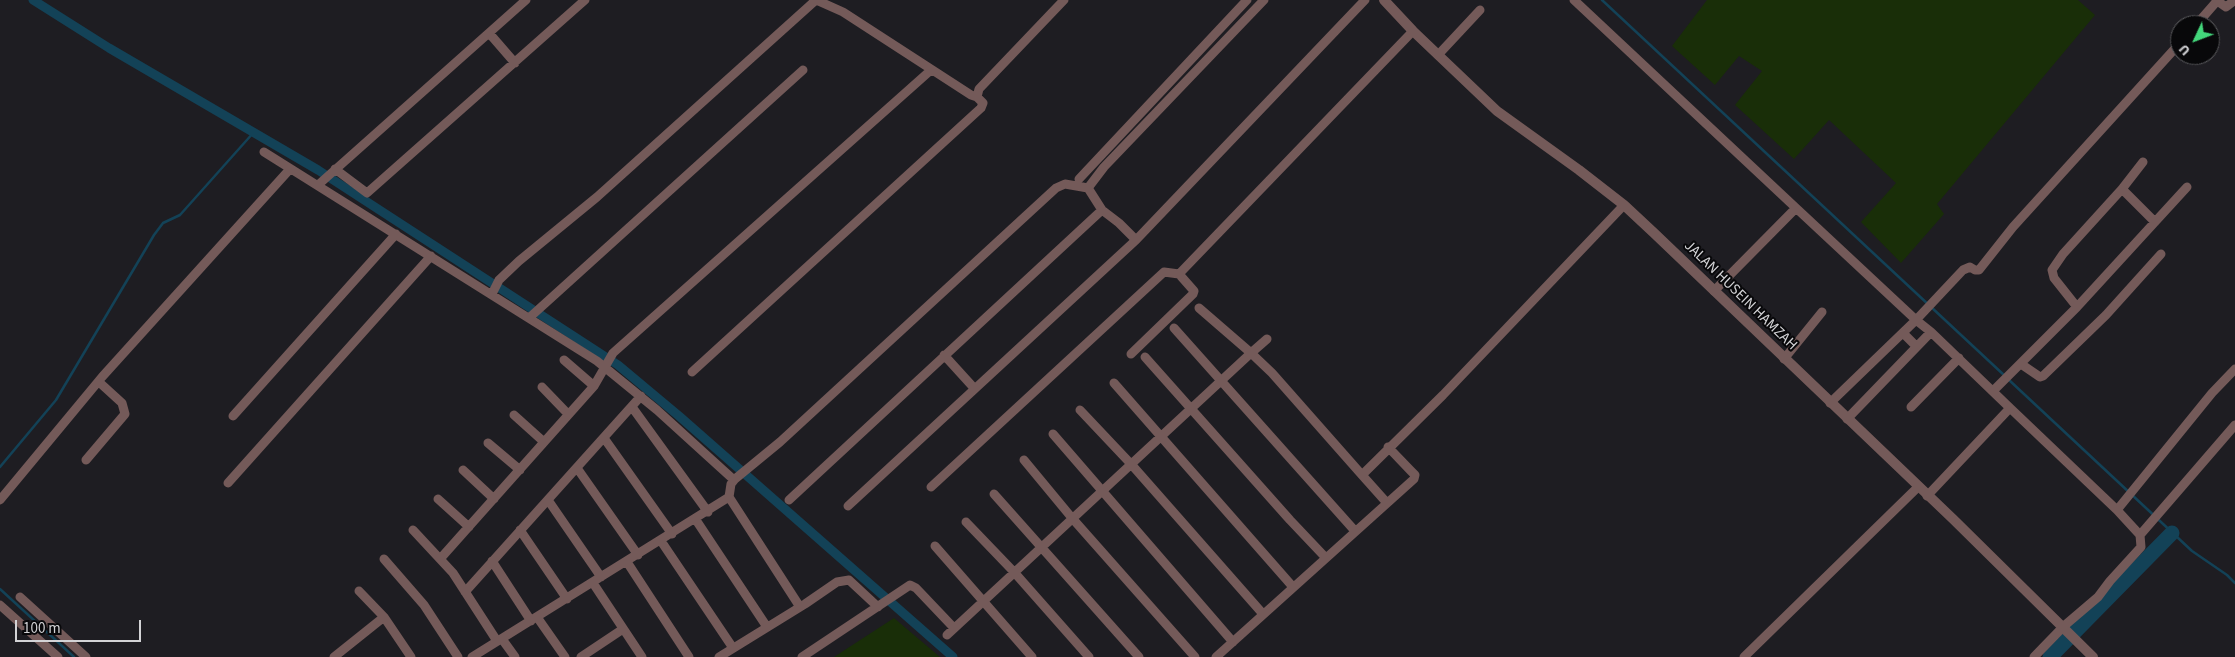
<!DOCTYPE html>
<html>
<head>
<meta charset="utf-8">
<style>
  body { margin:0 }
  #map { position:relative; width:2235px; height:657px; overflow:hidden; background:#1e1d22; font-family:"Source Sans 3",sans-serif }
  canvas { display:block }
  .north { position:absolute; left:2170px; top:15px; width:50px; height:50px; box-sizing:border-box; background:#08080a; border:1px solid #59595c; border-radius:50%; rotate:227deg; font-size:14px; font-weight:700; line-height:20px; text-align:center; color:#d3d3d6 }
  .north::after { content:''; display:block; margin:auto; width:18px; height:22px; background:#43d77b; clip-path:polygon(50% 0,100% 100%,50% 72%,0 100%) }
  .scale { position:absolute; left:15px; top:620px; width:126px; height:22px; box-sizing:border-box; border:2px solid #d3d3d6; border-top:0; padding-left:6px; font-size:15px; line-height:18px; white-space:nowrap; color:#d3d3d6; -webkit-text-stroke:4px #08080a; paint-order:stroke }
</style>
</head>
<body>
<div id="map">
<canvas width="2235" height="657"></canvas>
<div class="north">U</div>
<div class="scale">100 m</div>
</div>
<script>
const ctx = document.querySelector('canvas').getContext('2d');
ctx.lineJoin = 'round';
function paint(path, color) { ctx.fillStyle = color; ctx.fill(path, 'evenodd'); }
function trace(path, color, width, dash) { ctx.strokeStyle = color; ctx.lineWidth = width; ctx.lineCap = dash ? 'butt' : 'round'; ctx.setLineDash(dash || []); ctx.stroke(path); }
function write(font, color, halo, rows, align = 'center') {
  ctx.font = font + ' "Source Sans 3",sans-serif'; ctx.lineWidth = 4; ctx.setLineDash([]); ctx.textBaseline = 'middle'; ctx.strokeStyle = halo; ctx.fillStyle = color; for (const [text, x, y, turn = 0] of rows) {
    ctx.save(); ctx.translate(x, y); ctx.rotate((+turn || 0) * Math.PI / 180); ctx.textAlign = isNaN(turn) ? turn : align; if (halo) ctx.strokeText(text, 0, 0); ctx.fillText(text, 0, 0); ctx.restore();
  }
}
const green = new Path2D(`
  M1707 0H2078L2095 15 1937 204 1944 214 1901 263 1861 222 1896 183 1829 120 1794 159 1735 105 1762 71 1739 56 1715 85 1672 46Z
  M894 618 940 657H834Z`);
const stream = new Path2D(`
  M1602 0 2005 376
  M2009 380 2192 551 2227 575 2235 583
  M0 467 56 400 154 235 163 223 180 215 254 132
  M0 589 74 657`);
const canal = new Path2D(`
  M33 0 109 48 318 170 618 365 679 416 953 657`);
const river = new Path2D(`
  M2050 657 2172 533`);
const minor = new Path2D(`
  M1574 0 1796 208
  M2216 0 2226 7 2235 0
  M2196 25 2217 1
  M489 33 515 63
  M1438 55 1480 10
  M264 152 597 361 657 410 734 480
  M2143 162 2122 189 2155 222
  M335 169 367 193 585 0
  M1079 179 1247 0
  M318 185 526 0
  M1136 240 1365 0
  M1179 274 1413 31
  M1714 291 1796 208 1916 320 1830 403
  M492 294 499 280 519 261 597 197 816 0 843 12 971 95 977 97
  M2077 307 2054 278 2052 270 2063 254 2122 189
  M1199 308 1251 353 1267 339
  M529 318 803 70
  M1174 328 1355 531
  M1931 332 1916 320 1963 270 1970 267 1975 270H1979L2013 227 2180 43
  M1903 333 1916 346
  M944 355 974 388
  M1145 357 1290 520 1326 558
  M1784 359 1822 312
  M564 360 594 386
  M2021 364 2040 377 2043 376 2106 315 2161 254
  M692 372 981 108 983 103 977 97 979 89 1064 0
  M1114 383 1293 587
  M542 387 568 414
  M1993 391 2077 307 2187 187
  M632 407 708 512
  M1911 407 1959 358
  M2010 408 2117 510 2140 535 2141 547 2110 581 2098 597 2064 626 2034 657
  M1080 410 1131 464 1263 614
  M514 415 544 442
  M233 416 396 234
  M1847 419 1931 332 2010 408 1927 496
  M1053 434 1233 642
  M604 438 672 534
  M488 443 520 470
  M86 460 125 414 122 403 99 382
  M1024 460 1072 518 1195 657
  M577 468 638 555
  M463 470 494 499
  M228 483 431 256
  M931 487 1164 272 1179 274 1194 291 1193 294 1131 354
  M994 494 1139 657
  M438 499 469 527
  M0 500 102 377 290 169
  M548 500 601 577
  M789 500 1102 210
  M1387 503 1362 475 1443 395 1624 205
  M848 506 1136 240 1119 223 1102 210 1088 188 1104 167 1264 0
  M2117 510 2212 393 2235 369
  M696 520 767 627
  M966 522 1014 572 1089 657
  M413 530 453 573 497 641
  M520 530 567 599
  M2140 535 2235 425
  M661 541 733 648
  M935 546 1032 657
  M384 559 424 605 458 657
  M440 559 594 386 613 353 931 70
  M492 561 531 621
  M627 562 689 657
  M593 583 642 657
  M359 591 384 617 411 657
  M465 592 641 396
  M20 597 86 657
  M0 605 58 657
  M800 607 729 497 731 484 735 479 780 442 1056 188 1065 184 1088 188
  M537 617 565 657
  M947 635 1251 353 1272 373 1362 475
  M502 639 515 657
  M334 657 384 617
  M472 657 729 497
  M581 657 623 629
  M719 657 805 604 837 582 849 580 878 607
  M802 657 910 585 916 588 954 628
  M1216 657 1414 479 1415 475 1411 471 1388 447
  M1744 657 1918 487`);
const tertiary = new Path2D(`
  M1384 0 1413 31 1497 111 1579 170 1624 205 1654 233 1953 519 2093 657`);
const streetNames = [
  ["JALAN HUSEIN HAMZAH",1740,296,44]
];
paint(green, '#192e08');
trace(stream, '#134257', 2.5);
trace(canal, '#134257', 9);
trace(river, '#134257', 15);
trace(minor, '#745a59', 9);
trace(tertiary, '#745a59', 10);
write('15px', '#d3d3d6', '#08080a', streetNames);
</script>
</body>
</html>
